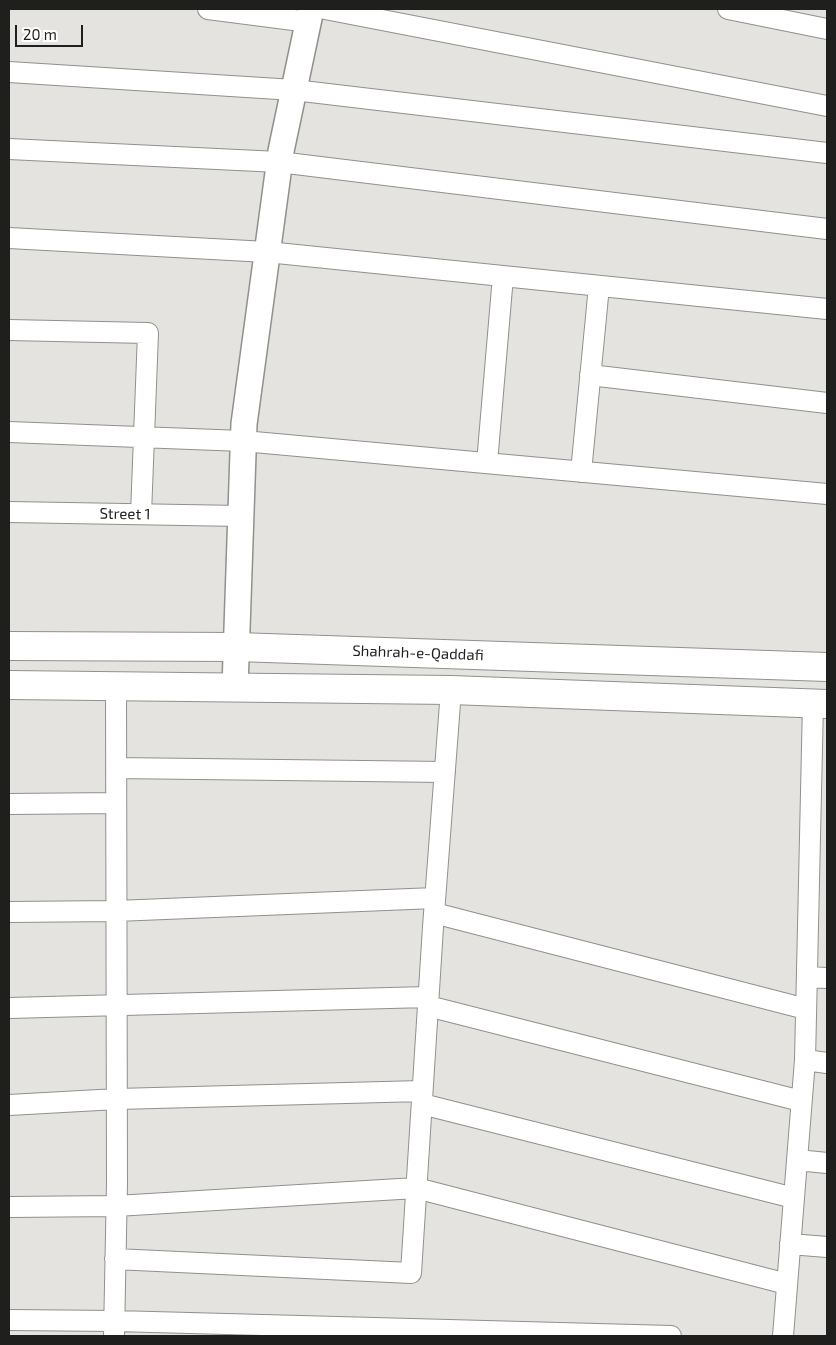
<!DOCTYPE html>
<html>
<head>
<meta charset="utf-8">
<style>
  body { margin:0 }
  #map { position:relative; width:836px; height:1345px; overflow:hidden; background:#e4e3df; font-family:"Exo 2",sans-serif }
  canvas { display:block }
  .frame { position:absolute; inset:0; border:10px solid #1f1f1e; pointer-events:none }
  .scale { position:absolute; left:15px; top:25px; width:68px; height:22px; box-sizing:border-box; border:2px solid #1f1f1e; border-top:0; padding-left:6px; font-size:15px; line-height:18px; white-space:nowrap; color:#1f1f1e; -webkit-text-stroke:4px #fff; paint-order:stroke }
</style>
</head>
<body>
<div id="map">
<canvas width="836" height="1345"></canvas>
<div class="frame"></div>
<div class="scale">20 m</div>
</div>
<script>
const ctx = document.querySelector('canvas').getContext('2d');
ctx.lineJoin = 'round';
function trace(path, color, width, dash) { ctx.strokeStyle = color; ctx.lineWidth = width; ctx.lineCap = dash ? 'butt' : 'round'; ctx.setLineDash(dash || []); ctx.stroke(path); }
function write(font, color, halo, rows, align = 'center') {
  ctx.font = font + ' "Exo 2",sans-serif'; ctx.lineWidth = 4; ctx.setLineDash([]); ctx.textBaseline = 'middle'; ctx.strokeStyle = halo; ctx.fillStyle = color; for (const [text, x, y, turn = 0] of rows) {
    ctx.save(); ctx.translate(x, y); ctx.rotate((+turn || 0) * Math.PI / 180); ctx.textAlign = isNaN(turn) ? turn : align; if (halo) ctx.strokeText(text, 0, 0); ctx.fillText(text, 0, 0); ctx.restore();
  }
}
const minor = new Path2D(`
  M208 9 309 22
  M325 9 827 106
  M728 9 827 29
  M9 72 294 90 827 153
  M9 149 279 162 827 229
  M9 238 267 252 827 309
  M9 330 148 333 141 514
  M590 375 827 403
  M9 432 243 441 827 494
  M487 463 503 276
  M581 472 599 286
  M9 512 241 516
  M116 768 445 772
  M9 804 116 803
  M9 912 116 911 435 898
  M434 913 806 1009
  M807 977 827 978
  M428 1006 801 1101
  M9 1008 428 997
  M805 1060 827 1063
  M422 1104 794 1198
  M9 1105 117 1099 422 1091
  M797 1160 827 1163
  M9 1207 116 1206 416 1188 787 1284
  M790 1244 827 1247
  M115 1259 411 1273 433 927 451 690
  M9 1320 115 1321 671 1336
  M114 1336 117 1183 116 686
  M783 1336 805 1060 813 703`);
const tertiary = new Path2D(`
  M235 687 244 424 281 151 311 9`);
const primary = new Path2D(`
  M9 646 237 647 827 667
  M9 685 451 690 827 704`);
const streetNames = [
  ["Street 1",125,514,1],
  ["Shahrah-e-Qaddafi",418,653,2]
];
trace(minor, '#90908c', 22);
trace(tertiary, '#90908c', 28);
trace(primary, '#90908c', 30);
trace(minor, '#fff', 20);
trace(tertiary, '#fff', 25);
trace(primary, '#fff', 28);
write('15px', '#1f1f1e', '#fff', streetNames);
</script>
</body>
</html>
